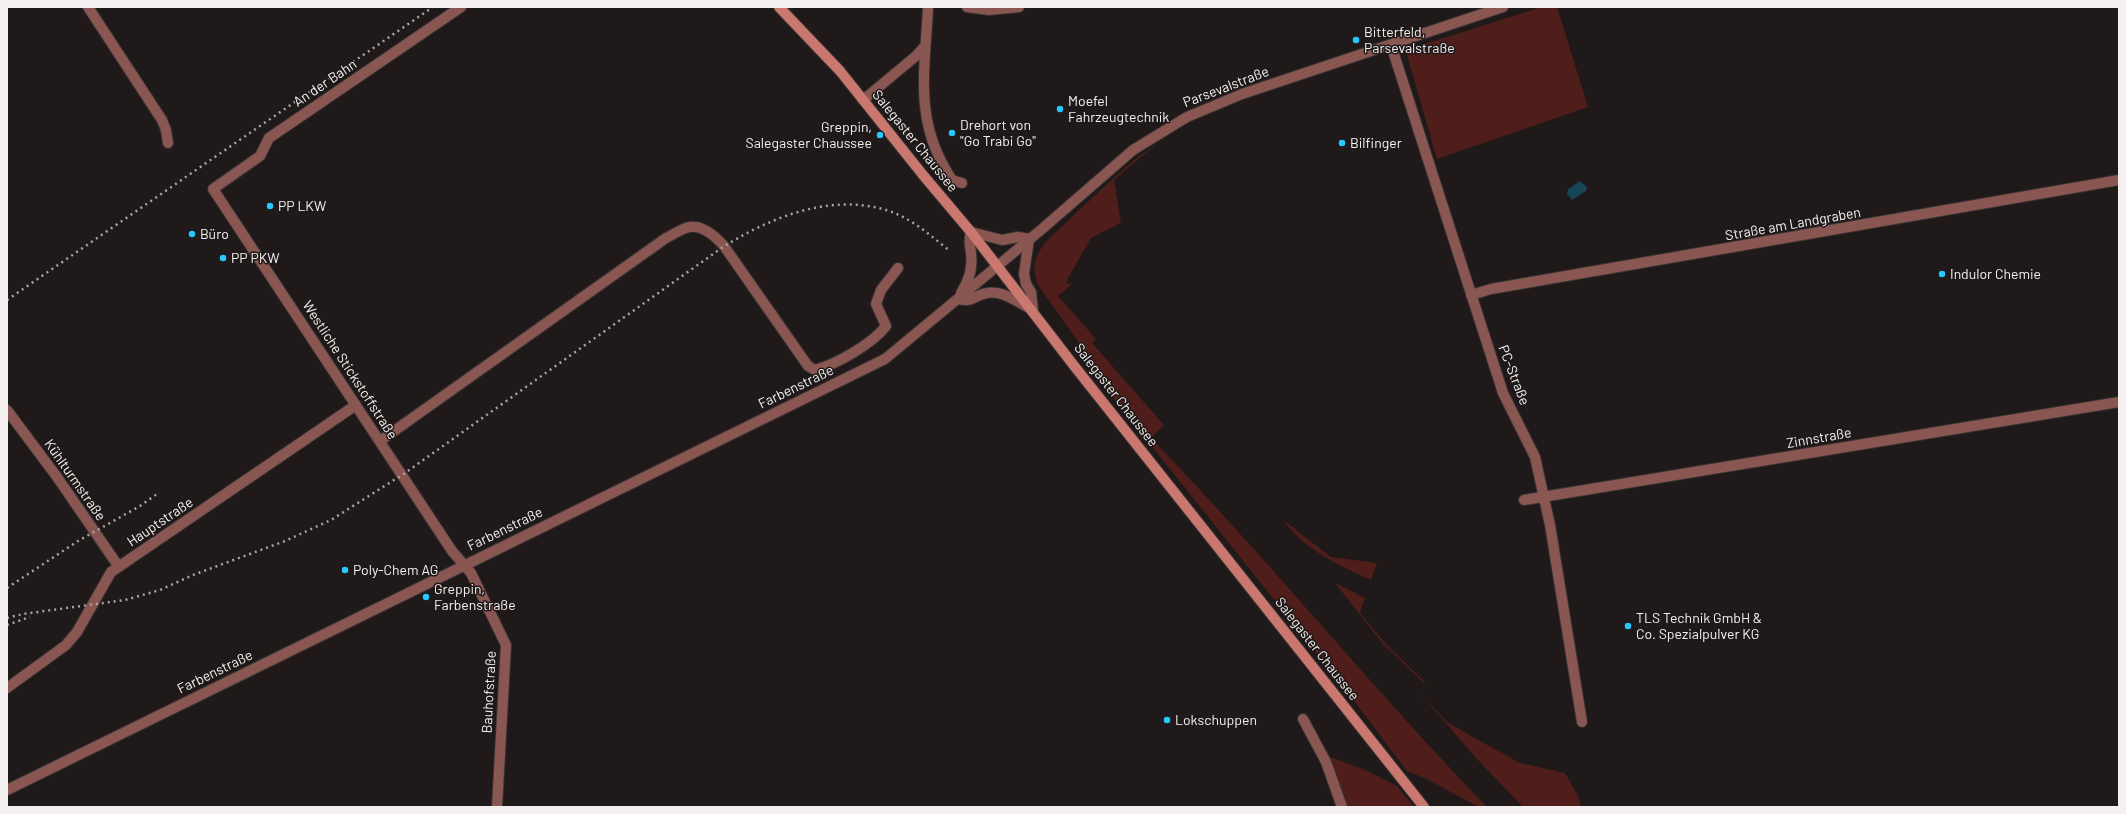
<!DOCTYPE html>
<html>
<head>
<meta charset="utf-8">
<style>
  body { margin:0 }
  #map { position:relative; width:2126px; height:814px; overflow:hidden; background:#1f1919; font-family:Barlow,sans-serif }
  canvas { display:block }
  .frame { position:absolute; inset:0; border:8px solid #f3f0ef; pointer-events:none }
</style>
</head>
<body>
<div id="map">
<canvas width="2126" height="814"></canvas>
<div class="frame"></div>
</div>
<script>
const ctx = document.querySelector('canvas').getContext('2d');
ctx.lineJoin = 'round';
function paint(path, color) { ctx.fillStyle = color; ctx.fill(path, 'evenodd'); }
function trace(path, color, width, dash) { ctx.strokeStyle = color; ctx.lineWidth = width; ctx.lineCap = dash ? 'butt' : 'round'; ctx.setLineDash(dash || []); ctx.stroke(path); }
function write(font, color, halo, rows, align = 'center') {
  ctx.font = font + ' Barlow,sans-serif'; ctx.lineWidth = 3; ctx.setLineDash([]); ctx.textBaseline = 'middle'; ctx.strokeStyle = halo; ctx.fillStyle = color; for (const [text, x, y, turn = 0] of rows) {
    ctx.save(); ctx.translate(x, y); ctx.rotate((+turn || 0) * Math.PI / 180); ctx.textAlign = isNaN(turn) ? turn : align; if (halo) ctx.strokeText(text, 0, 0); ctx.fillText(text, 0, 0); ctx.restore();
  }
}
const green = new Path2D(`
  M1542 7H1557L1588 107 1437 159 1407 55 1412 48Z
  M1155 145 1114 180 1121 223 1091 238 1068 278 1066 284H1072L1058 296 1096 339 1092 343 1164 425 1151 438C1267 558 1371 687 1487 807H1478L1427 779 1407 771 1342 685 1095 375 1077 340 1038 285C1034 276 1033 265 1037 256 1044 240 1060 229 1072 217 1099 192 1124 166 1155 145Z
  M1283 520 1331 557 1377 563 1371 580C1338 565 1305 550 1283 520Z
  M1335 583 1365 598 1360 613 1385 643 1425 682 1424 683 1383 644Z
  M1417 690 1447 722 1471 736 1520 763 1565 773 1578 796 1581 807H1523L1477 759Z
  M1330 757 1363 769 1397 786 1414 807H1341L1344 805Z`);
const water = new Path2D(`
  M1580 181 1587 187 1586 191 1572 200 1567 194 1568 189Z`);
const minor = new Path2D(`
  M88 7 162 120 166 130 168 143
  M461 7 269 138 260 156 213 189 452 551 471 573 506 645 497 807
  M928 7C925 73 913 121 952 180L962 183
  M967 7 989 10 1019 7
  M1391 45 1503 393 1535 457 1550 525 1582 722
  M863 100 916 56 925 46
  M1471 295 1491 289 2119 180
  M7 410 57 477 119 567
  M380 441 666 238C673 235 679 230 686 228 700 223 715 236 724 246L808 366 815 370C837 364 872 344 886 326L876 304 881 290 898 268
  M1524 500 2119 402
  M7 688 66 645 77 632 111 572 356 405
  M1303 719 1326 762 1342 807`);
const tertiary = new Path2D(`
  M961 293C969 281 973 268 971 253 970 244 968 241 971 232L1002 240 1018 237 1029 239
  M958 299C974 303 973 295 987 293 1004 290 1018 303 1033 310L1031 292 1026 284 1024 274 1029 239
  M7 790 885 359 1042 229 1133 150 1187 117 1242 94 1503 7`);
const secondary = new Path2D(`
  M779 7 840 71 923 175 971 232 1075 367 1424 807`);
const rail = new Path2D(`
  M7 300 433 7
  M7 588 78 541 140 506 157 494
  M7 618 23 614 125 600 160 590 193 575 285 541 331 520 405 473 723 247C769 218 830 193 886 210 910 217 930 235 950 251
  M7 625 30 617`);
const markers = [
  [1356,40,4,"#26c9fe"],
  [1060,109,4,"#26c9fe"],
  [952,133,4,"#26c9fe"],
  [880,135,4,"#26c9fe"],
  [1342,143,4,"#26c9fe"],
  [270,206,4,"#26c9fe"],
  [192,234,4,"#26c9fe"],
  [223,258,4,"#26c9fe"],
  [1942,274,4,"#26c9fe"],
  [345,570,4,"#26c9fe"],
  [426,597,4,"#26c9fe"],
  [1628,626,4,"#26c9fe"],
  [1167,720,4,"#26c9fe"]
];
const poiNames = [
  ["Bitterfeld,",1364,32],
  ["Parsevalstraße",1364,48],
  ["Moefel",1068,101],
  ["Fahrzeugtechnik",1068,117],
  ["Drehort von",960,125],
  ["\"Go Trabi Go\"",960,141],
  ["Greppin,",872,127,"right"],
  ["Salegaster Chaussee",872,143,"right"],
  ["Bilfinger",1350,143],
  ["PP LKW",278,206],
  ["Büro",200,234],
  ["PP PKW",231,258],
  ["Indulor Chemie",1950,274],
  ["Poly-Chem AG",353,570],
  ["Greppin,",434,589],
  ["Farbenstraße",434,605],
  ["TLS Technik GmbH &",1636,618],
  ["Co. Spezialpulver KG",1636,634],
  ["Lokschuppen",1175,720]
];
const streetNames = [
  ["An der Bahn",325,83,-34],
  ["Parsevalstraße",1226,87,-21],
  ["Salegaster Chaussee",915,141,51],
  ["Straße am Landgraben",1793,224,-10],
  ["Westliche Stickstoffstraße",350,370,57],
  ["PC-Straße",1514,375,69],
  ["Farbenstraße",796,387,-26],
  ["Salegaster Chaussee",1116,395,52],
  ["Zinnstraße",1819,438,-10],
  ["Kühlturmstraße",75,480,55],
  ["Hauptstraße",160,522,-34],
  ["Farbenstraße",505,529,-26],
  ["Salegaster Chaussee",1317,649,52],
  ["Farbenstraße",215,672,-26],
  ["Bauhofstraße",489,692,-87]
];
paint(green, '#4f1e1b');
paint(water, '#174456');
trace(minor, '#383333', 12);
trace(tertiary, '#383333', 12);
trace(secondary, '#383333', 12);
trace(minor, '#8a5651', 10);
trace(tertiary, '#8a5651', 10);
trace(secondary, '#ca7770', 10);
trace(rail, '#a9a5a4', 2.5, [2, 4]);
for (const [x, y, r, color] of markers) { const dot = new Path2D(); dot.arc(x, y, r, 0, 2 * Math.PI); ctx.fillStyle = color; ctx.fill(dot); trace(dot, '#1f1919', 1.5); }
write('14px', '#f3f0ef', '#1f1919', poiNames, 'left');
write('14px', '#f3f0ef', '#1f1919', streetNames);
</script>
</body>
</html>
